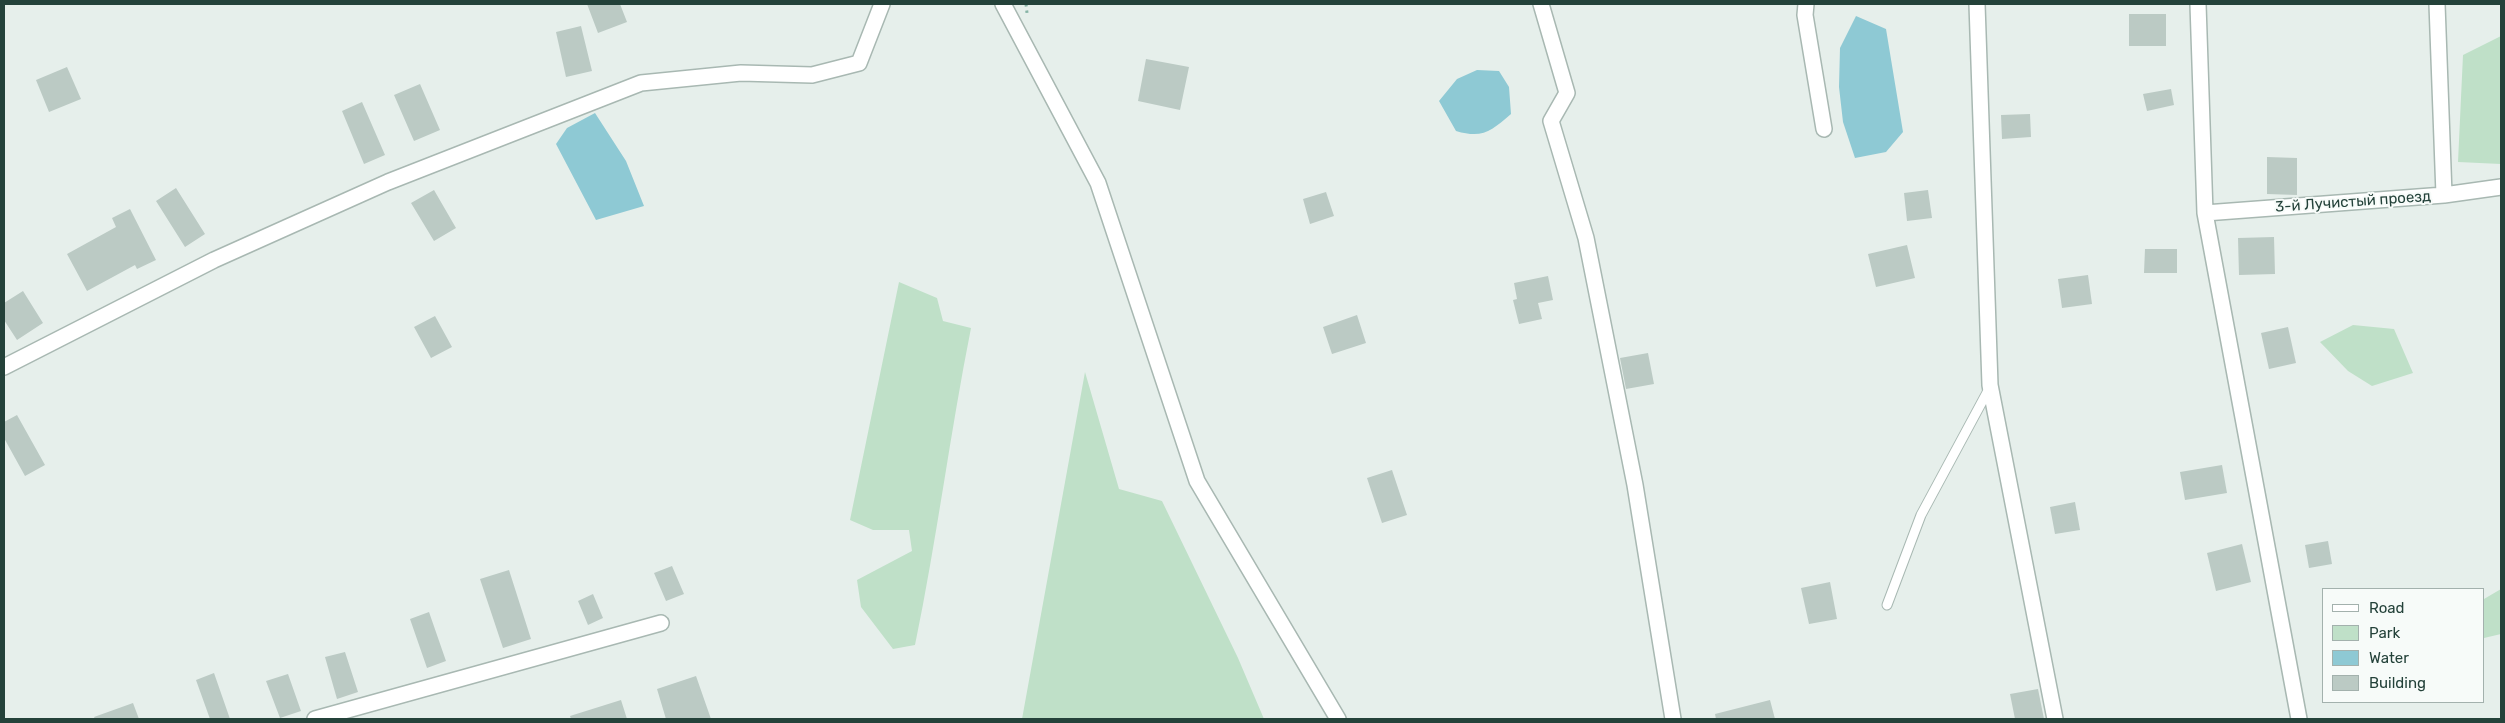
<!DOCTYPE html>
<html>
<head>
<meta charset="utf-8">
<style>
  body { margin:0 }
  #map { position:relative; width:2505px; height:723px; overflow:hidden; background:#e6efeb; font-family:Rubik,sans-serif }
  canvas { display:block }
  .frame { position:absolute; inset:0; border:5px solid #24423a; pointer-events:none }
  .legend { position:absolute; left:2322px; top:588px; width:162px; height:115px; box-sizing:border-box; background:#f7fbf9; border:1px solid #a3b1ad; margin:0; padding:6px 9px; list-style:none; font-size:15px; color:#24423a }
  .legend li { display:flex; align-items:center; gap:10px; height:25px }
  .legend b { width:25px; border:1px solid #a3b1ad }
</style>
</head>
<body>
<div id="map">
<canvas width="2505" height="723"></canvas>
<div class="frame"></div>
<ul class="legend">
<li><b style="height:6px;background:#fff"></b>Road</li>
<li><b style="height:14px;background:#bfe0c8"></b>Park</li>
<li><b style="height:14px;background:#8ec9d4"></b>Water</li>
<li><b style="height:14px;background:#bbcac4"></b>Building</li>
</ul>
</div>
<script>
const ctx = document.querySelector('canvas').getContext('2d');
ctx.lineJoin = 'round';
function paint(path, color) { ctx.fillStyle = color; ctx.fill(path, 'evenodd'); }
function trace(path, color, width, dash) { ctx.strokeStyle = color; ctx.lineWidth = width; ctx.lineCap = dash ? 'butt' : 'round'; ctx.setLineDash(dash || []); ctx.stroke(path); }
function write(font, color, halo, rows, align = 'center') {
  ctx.font = font + ' Rubik,sans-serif'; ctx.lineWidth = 4; ctx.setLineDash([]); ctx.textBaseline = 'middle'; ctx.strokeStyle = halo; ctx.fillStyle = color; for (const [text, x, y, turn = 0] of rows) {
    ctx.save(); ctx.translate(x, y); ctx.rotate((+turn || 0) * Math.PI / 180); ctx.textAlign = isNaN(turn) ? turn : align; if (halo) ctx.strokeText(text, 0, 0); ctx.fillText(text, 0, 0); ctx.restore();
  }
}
const green = new Path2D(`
  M2501 36V164L2458 162 2463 55Z
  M899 282 937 298 943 321 971 328C950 433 937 539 915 645L893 649 861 607 857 580 912 551 909 530H873L850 520Z
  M2353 325 2394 329 2413 373 2372 386 2348 371 2320 342Z
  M1085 372 1119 489 1162 501 1238 658 1264 719H1022Z
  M2501 589V634L2484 638V599Z`);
const water = new Path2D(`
  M1856 16 1886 29 1903 132 1886 152 1855 158 1843 122 1839 87 1840 48Z
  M1477 70 1499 71 1509 87 1511 114C1491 131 1483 139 1456 131L1439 101 1457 79Z
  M595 113 626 161 644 206 596 220 556 144 567 128Z`);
const building = new Path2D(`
  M587 4H620L627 22 598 33Z
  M2129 14H2166V46H2129Z
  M581 26 592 71 566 77 556 32Z
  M1146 59 1189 67 1180 110 1138 101Z
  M67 67 81 99 49 112 36 80Z
  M420 84 440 130 414 141 394 95Z
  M2171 89 2174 105 2147 111 2143 94Z
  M362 102 385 155 364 164 342 111Z
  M2030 114 2031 137 2002 139 2001 115Z
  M2267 157 2297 158V195L2267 194Z
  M176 188 205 234 185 247 156 201Z
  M434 190 456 228 434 241 411 203Z
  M1928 190 1932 218 1907 221 1904 193Z
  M1326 192 1334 216 1310 224 1303 199Z
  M130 209 156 260 137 269 135 265 87 291 67 254 116 227 112 218Z
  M2274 237 2275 274 2239 275 2238 238Z
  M1907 245 1915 278 1876 287 1868 254Z
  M2145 249H2177V273H2144Z
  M2088 275 2092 304 2062 308 2058 279Z
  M1548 276 1553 300 1538 303 1542 319 1519 324 1513 300 1517 299 1514 283Z
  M23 291 43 323 17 340 4 320V303Z
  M1357 315 1366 343 1332 354 1323 327Z
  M435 316 452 347 431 358 414 327Z
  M2288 327 2296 363 2269 369 2261 333Z
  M1648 353 1654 384 1626 389 1620 358Z
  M17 415 45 465 25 476 4 438V422Z
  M2222 465 2227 493 2185 500 2180 472Z
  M1392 470 1407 515 1382 523 1367 478Z
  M2075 502 2080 530 2055 534 2050 507Z
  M2328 541 2332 564 2309 568 2305 545Z
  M2242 544 2251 582 2216 591 2207 553Z
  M672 566 684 594 666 601 654 573Z
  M509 570 531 639 503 648 480 579Z
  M1830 582 1837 619 1809 624 1801 588Z
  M593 594 603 618 588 625 578 601Z
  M429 612 446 661 427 668 410 619Z
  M345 652 358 692 337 699 325 657Z
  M214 673 230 719H210L196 680Z
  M288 674 301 711 280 718 266 681Z
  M696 676 711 719H666L657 689Z
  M2038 689 2044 719H2015L2010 694Z
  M621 700 627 719H571L570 716Z
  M1770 700 1775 719H1716L1715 714Z
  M133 703 139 719H95L94 717Z`);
const path = new Path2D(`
  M1026 4 1027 13`);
const service = new Path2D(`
  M1887 605 1921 515 1990 387`);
const minor = new Path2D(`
  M1003 4 1098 183 1197 481 1338 719
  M1541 4 1567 93 1551 121 1586 238 1635 485 1673 719
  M1806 4 1805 15 1824 129
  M1977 4 1990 385 2055 719
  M2198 4 2205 213 2299 719
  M2437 4 2444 195
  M2205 213 2444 195 2501 187
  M4 367 214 260 388 182 641 83 741 73 812 75 859 63 882 4
  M315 719 661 623`);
const streetNames = [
  ["3-й Лучистый проезд",2353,202,-4]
];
paint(green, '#bfe0c8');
paint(water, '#8ec9d4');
paint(building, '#bbcac4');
trace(service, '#a8b8b2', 11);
trace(minor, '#a8b8b2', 18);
trace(path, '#86b3a5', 3, [2.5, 4]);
trace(service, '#fff', 9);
trace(minor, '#fff', 15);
write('15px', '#24423a', '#f7fbf9', streetNames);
</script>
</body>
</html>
